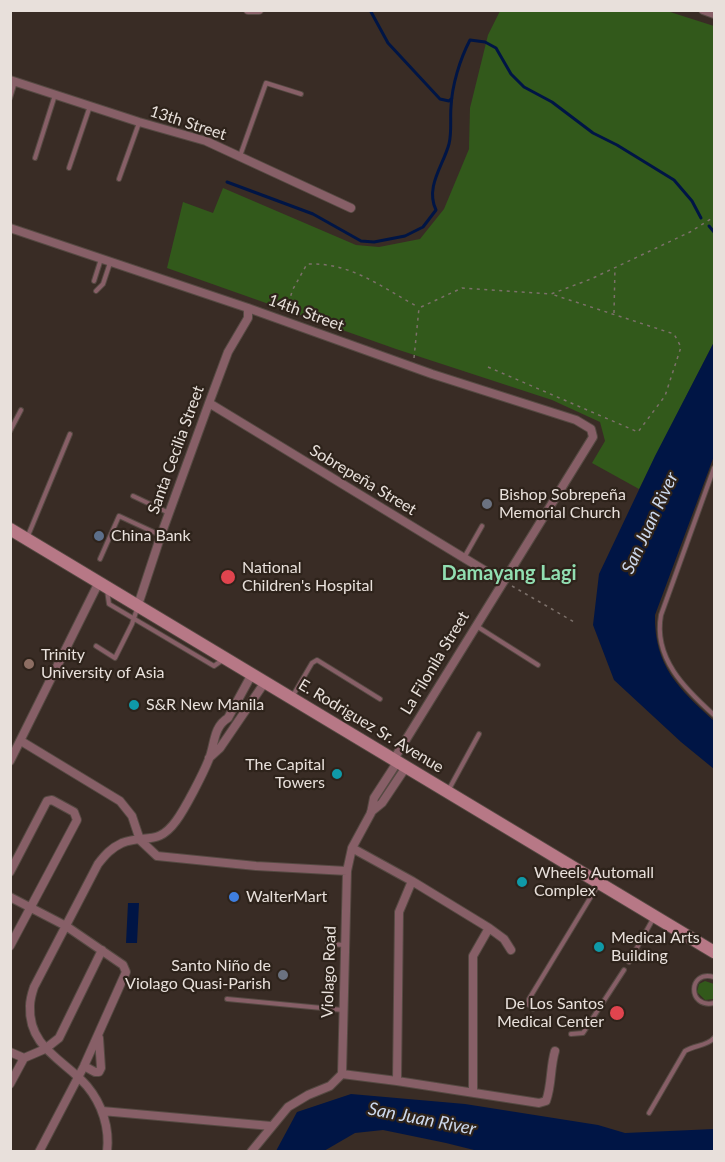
<!DOCTYPE html>
<html>
<head>
<meta charset="utf-8">
<style>
  body { margin:0 }
  #map { position:relative; width:725px; height:1162px; overflow:hidden; background:#392c25; font-family:Lato,sans-serif }
  canvas { display:block }
  .frame { position:absolute; inset:0; border:12px solid #e8e0db; pointer-events:none }
</style>
</head>
<body>
<div id="map">
<canvas width="725" height="1162"></canvas>
<div class="frame"></div>
</div>
<script>
const ctx = document.querySelector('canvas').getContext('2d');
ctx.lineJoin = 'round';
function paint(path, color) { ctx.fillStyle = color; ctx.fill(path, 'evenodd'); }
function trace(path, color, width, dash) { ctx.strokeStyle = color; ctx.lineWidth = width; ctx.lineCap = dash ? 'butt' : 'round'; ctx.setLineDash(dash || []); ctx.stroke(path); }
function write(font, color, halo, rows, align = 'center') {
  ctx.font = font + ' Lato,sans-serif'; ctx.lineWidth = 4.5; ctx.setLineDash([]); ctx.textBaseline = 'middle'; ctx.strokeStyle = halo; ctx.fillStyle = color; for (const [text, x, y, turn = 0] of rows) {
    ctx.save(); ctx.translate(x, y); ctx.rotate((+turn || 0) * Math.PI / 180); ctx.textAlign = isNaN(turn) ? turn : align; if (halo) ctx.strokeText(text, 0, 0); ctx.fillText(text, 0, 0); ctx.restore();
  }
}
const green = new Path2D(`
  M500 11H667L714 26V342L639 489 592 463 605 441 600 422 552 400 396 349 167 268 183 202 213 213 223 188 356 245 379 247 420 239 444 209 469 149 470 108 488 35Z
  M705 981 714 984V999L705 1000 697 992 699 984Z`);
const water = new Path2D(`
  M714 342V456L655 615C654 666 679 689 714 721V769L681 742 614 680 593 625 599 574 655 456Z
  M128 903H139L137 943H126Z
  M351 1094 465 1104 598 1125 625 1133 714 1129V1151H478L446 1143 383 1130 355 1133 324 1151H276L297 1112Z`);
const stream = new Path2D(`
  M370 10 388 43 440 99 449 101 452 98
  M227 182 313 214 361 241 374 242 405 236 423 227 436 210C425 187 443 166 449 144 452 132 450 119 451 107 452 85 460 59 470 40L485 42 496 48 511 74 524 87 552 102 593 133 617 145 674 180 692 201 701 218
  M709 226 714 232`);
const path = new Path2D(`
  M286 310 293 289 307 264C351 262 381 287 418 307
  M614 313 615 267
  M414 358 419 308 462 288 551 294 591 279 690 232 714 217
  M488 367 638 432 665 396 681 347 674 334 551 294
  M512 586 576 623`);
const service = new Path2D(`
  M10 98 15 82
  M240 156 266 83 301 94
  M35 158 55 95
  M69 168 90 106
  M119 179 139 123
  M94 281 101 259
  M96 291 103 284 110 263
  M10 431 21 410
  M714 468 661 615C653 658 685 689 714 715
  M133 496 169 513
  M27 538 70 434
  M465 556 482 526
  M100 559 119 516 160 535
  M107 590 109 604 214 666 224 659
  M478 627 538 665
  M96 646 115 658 132 624 137 609
  M292 697 312 663 317 660 380 699
  M448 791 479 734
  M328 944 345 945
  M629 962 653 919
  M714 977C688 969 687 1009 714 1003
  M227 999 343 1010
  M533 1009 529 1005V999L598 885
  M571 1034 583 1033 624 970
  M649 1113 685 1051C695 1045 707 1046 714 1038`);
const minor = new Path2D(`
  M248 10H259
  M703 10 714 14
  M10 80 139 122 206 141 351 208
  M10 228 248 308 432 374 576 420 591 429 593 437 394 759
  M209 403 502 581
  M138 605 161 535 209 403 228 352 248 318V308
  M21 741 120 801 132 816 140 840 157 856 256 866 347 871
  M209 758 220 748 265 682
  M10 761 99 582
  M371 812 382 803 406 767
  M352 848 412 881 489 928 504 939 511 950
  M10 872 47 801 52 800 74 812 77 820 10 946
  M10 897 66 926 123 965 126 972 84 1066 39 1152
  M10 1052 24 1058
  M84 1066 95 1072H99L101 1068 99 1038
  M342 1074 397 1081 539 1103 546 1101C552 1085 550 1067 555 1051
  M397 1081 399 912 412 881
  M10 1084 24 1058 45 1049 59 1038 102 950
  M473 1092V956L489 928
  M102 1111 271 1126
  M107 1152C110 1128 102 1104 87 1086 65 1060 28 1048 30 1006 30 1000 32 993 34 987L98 864C105 855 111 848 122 843 145 834 158 846 176 821 185 809 203 774 209 759 215 744 213 727 228 718L252 674
  M251 1152 288 1107 308 1095 330 1086 342 1074 347 871 352 848 371 813 374 798 398 761`);
const secondary = new Path2D(`
  M10 529 714 952`);
const markers = [
  [487,504,6,"#6b7280"],
  [99,536,6,"#5c6f8a"],
  [228,577,8,"#e0444e"],
  [29,664,6,"#8d6e63"],
  [134,705,6,"#0f9aa8"],
  [337,774,6,"#0f9aa8"],
  [522,882,6,"#0f9aa8"],
  [234,897,6,"#3f7fe0"],
  [599,947,6,"#0f9aa8"],
  [283,975,6,"#6b7280"],
  [617,1013,8,"#e0444e"]
];
const streetNames = [
  ["13th Street",188,123,18],
  ["14th Street",306,313,20],
  ["Santa Cecilia Street",176,450,-70],
  ["Sobrepeña Street",363,480,31],
  ["La Filonila Street",435,663,-59],
  ["E. Rodriguez Sr. Avenue",371,726,31],
  ["Violago Road",329,972,-88]
];
const poiNames = [
  ["Bishop Sobrepeña",499,495],
  ["Memorial Church",499,513],
  ["China Bank",111,536],
  ["National",242,568],
  ["Children's Hospital",242,586],
  ["Trinity",41,655],
  ["University of Asia",41,673],
  ["S&R New Manila",146,705],
  ["The Capital",325,765,"right"],
  ["Towers",325,783,"right"],
  ["Wheels Automall",534,873],
  ["Complex",534,891],
  ["WalterMart",246,897],
  ["Medical Arts",611,938],
  ["Building",611,956],
  ["Santo Niño de",271,966,"right"],
  ["Violago Quasi-Parish",271,984,"right"],
  ["De Los Santos",604,1004,"right"],
  ["Medical Center",604,1022,"right"]
];
const waterNames = [
  ["San Juan River",650,523,-65],
  ["San Juan River",422,1119,11]
];
const quarterNames = [
  ["Damayang Lagi",509,574]
];
paint(green, '#32591b');
paint(water, '#001545');
trace(stream, '#001545', 3);
trace(service, '#554942', 6);
trace(minor, '#554942', 10);
trace(secondary, '#554942', 14);
trace(path, '#7c706a', 1.5, [3, 4.5]);
trace(service, '#875f67', 4);
trace(minor, '#875f67', 8);
trace(secondary, '#b77886', 12);
for (const [x, y, r, color] of markers) { const dot = new Path2D(); dot.arc(x, y, r, 0, 2 * Math.PI); ctx.fillStyle = color; ctx.fill(dot); trace(dot, '#2e231b', 2); }
write('16px', '#e8e0db', '#2e231b', streetNames);
write('16px', '#e8e0db', '#2e231b', poiNames, 'left');
write('italic 18px', '#ccd8ec', '#2e231b', waterNames);
write('bold 20px', '#91deb1', '#2e231b', quarterNames);
</script>
</body>
</html>
